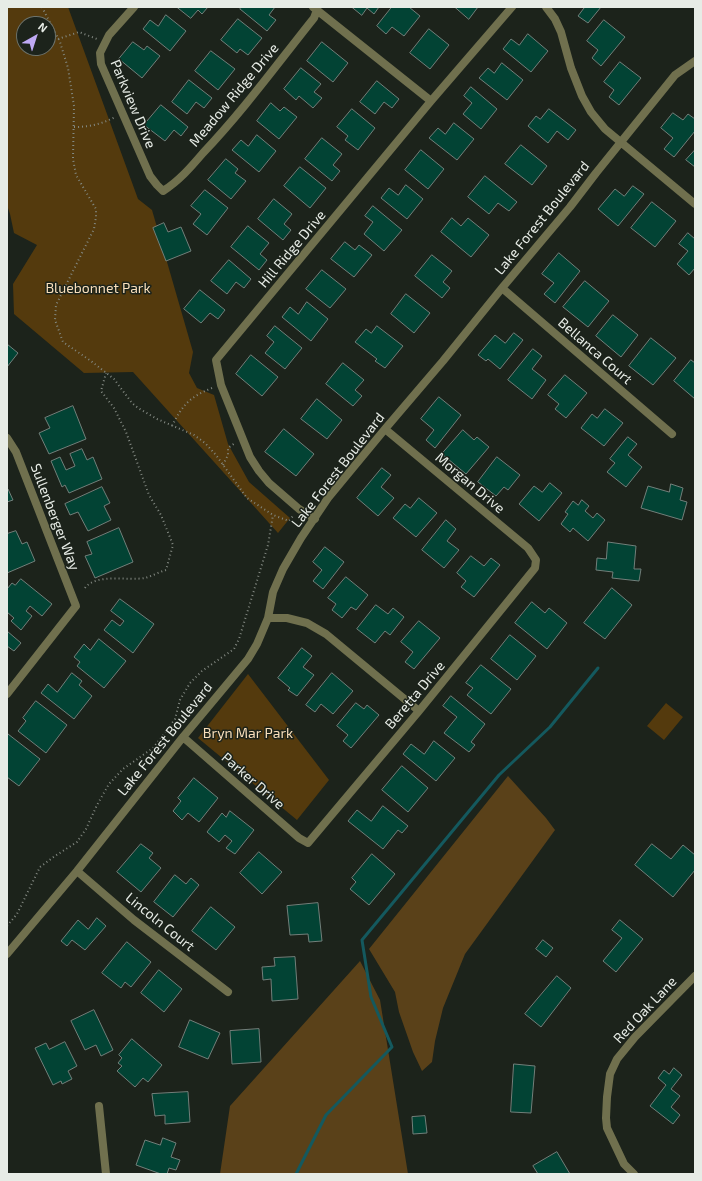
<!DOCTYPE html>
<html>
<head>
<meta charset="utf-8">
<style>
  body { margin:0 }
  #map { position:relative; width:702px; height:1181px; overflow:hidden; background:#1c231b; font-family:"Exo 2",sans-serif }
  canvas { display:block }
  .frame { position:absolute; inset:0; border:8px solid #e7ece6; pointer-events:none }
  .north { position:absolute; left:16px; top:16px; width:40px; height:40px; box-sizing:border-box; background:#1c231b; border:1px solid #6d736c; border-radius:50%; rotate:39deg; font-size:11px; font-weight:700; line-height:16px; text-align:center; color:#e7ece6 }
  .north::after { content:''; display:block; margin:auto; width:14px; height:18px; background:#bfa9f4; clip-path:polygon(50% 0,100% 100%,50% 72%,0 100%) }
</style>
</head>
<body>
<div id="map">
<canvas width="702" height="1181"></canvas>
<div class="frame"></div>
<div class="north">N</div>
</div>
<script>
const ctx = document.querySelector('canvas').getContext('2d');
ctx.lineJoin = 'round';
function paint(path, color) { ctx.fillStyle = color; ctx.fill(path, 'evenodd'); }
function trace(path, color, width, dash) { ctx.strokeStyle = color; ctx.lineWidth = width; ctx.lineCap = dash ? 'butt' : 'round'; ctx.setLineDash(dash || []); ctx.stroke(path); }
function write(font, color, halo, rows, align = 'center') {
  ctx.font = font + ' "Exo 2",sans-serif'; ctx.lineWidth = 3; ctx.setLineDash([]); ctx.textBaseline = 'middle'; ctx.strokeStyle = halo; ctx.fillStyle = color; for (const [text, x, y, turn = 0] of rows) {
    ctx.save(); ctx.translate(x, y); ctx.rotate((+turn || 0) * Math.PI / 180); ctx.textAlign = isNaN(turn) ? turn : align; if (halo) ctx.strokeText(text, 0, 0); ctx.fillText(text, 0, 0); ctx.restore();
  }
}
const green = new Path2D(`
  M7 7H68L138 199 152 210 193 352 189 373 197 388 214 395 228 444 249 482 290 518 278 533 133 372 84 373 14 314 13 284 37 245 14 233 10 214 7 205ZM24 24H48V48H24Z
  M248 674 329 780 297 820 198 738Z
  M666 703 683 717 664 740 647 726Z`);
const forest = new Path2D(`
  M508 776 546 818 555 830 465 954 443 1008 435 1041 432 1062 422 1071 413 1052 399 1012 395 992 369 949Z
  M360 961 380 1000 408 1174H220L230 1106Z`);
const stream = new Path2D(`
  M296 1174 326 1115 392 1047 371 997 362 940 499 775 550 727 598 668`);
const building = new Path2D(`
  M177 7H208L202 14 198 10 191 18Z
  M242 7H275L269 15 276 20 267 31 240 9Z
  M352 7H379L374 14 367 8 362 15Z
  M392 7H409L420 16 404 36 392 27 386 34 377 26Z
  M455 7H478L469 19Z
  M583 7H601L588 23 578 16 584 8Z
  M166 15 186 31 170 51 143 29 150 20 158 26Z
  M238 19 262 38 248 55 240 49 237 53 221 40Z
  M604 20 625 37 601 66 592 58 598 50 587 41Z
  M429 29 449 45 430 69 410 53Z
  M528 34 548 51 531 72 503 49 511 39 519 45Z
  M133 42 144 50 147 46 160 56 142 78 119 59Z
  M322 42 348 63 333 82 307 61Z
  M211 51 235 69 218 90 195 71Z
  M620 62 641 78 619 105 609 97 614 90 604 82Z
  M502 63 523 80 507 100 479 78 488 68 494 73Z
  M301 68 321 84 314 92 322 98 313 108 299 96 296 100 284 89Z
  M189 80 212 98 204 108 196 102 187 114 172 102Z
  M377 81 399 99 392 108 384 102 375 114 360 102Z
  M471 87 497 109 481 129 463 114 472 103 464 96Z
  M271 103 280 111 284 107 297 117 279 139 257 121Z
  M161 105 188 127 181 136 174 130 165 141 144 125Z
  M352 109 375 128 358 150 345 140 348 136 337 127Z
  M549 109 576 130 568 140 557 131 548 143 528 126 536 116 540 119Z
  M673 113 683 120 688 114 695 119V131L674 157 664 149 673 138 661 128Z
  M454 123 474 139 457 160 429 138 438 128 445 134Z
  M257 135 276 151 259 172 232 150 241 140 248 146Z
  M322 138 342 154 333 165 340 171 332 181 305 159Z
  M521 145 547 166 532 185 505 164Z
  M421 150 444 169 428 189 405 170Z
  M695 150V167L686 160Z
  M226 159 238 169 235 173 246 181 231 199 208 180Z
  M300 167 326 188 310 208 284 186Z
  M485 176 517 202 509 211 498 203 489 214 468 197Z
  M406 185 423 199 407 219 381 198 389 188 398 195Z
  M633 186 644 194 618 226 598 209 615 189 624 196Z
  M205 190 228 208 207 235 193 224 201 214 191 206Z
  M274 199 292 214 284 224 291 230 283 240 258 219Z
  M652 202 676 221 655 247 631 228Z
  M373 206 402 230 384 251 364 234 373 222 365 216Z
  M452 218 461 226 468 218 489 235 471 257 441 232Z
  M164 223 168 232 181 227 191 251 166 261 153 228Z
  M248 226 269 243 260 254 267 260 259 270 231 247Z
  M688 233 695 239V268L689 275 677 264 688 251 679 244Z
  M345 242 355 250 359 245 372 255 354 277 331 259Z
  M559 253 580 271 555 303 544 294 554 283 542 274Z
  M432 255 452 271 443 282 450 288 442 298 415 276Z
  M229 260 251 279 244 288 236 282 227 294 211 281Z
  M322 270 346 289 330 308 306 289Z
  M585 281 609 301 588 327 563 307Z
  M200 290 225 310 218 319 210 313 201 323 184 309Z
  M406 294 430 313 414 333 391 314Z
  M307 302 328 319 311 341 282 317 290 307 298 314Z
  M613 315 638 335 621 357 596 336Z
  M275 326 302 348 285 369 265 353 274 342 267 336Z
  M377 326 403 346 385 368 375 361 377 359 355 342 366 329 371 333Z
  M514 333 523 340 500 369 488 359 486 361 478 355 495 335 505 343Z
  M651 338 676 358 653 385 629 366Z
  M7 344 18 353 7 367Z
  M533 349 542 356 532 369 546 380 532 399 508 380Z
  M251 355 278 377 262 396 236 374Z
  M691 360 695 363V399L674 381Z
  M343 363 364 380 355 390 362 396 353 406 326 384Z
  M565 375 587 393 566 418 555 409 559 404 548 395Z
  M439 397 461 415 435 448 426 440 434 430 421 419Z
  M317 399 342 420 327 439 301 419Z
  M73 406 86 439 49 454 39 433 50 428 45 418Z
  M605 409 623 423 604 446 581 428 592 414 597 418Z
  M284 429 314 454 296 476 265 452Z
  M463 430 474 440 477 437 489 447 466 474 442 454Z
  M628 437 637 444 628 455 642 467 626 487 607 472 615 463 610 459Z
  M82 449 87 460 93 457 102 479 69 493 65 485 62 487 51 461 60 457 66 470 75 466 70 454Z
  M497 457 520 475 508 490 504 487 496 496 478 482Z
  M382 468 391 475 381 487 394 498 378 516 357 498Z
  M550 483 562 493 539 521 519 504 534 486 542 492Z
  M671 484 683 488 680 500 687 502 682 520 641 508 648 486 669 492Z
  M102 487 110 503 104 506 111 520 88 531 78 512 70 515 65 504Z
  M7 489H8L13 500 7 502Z
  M419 498 437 513 416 537 393 518 405 504 410 508Z
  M582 500 589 506 585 511 593 518 597 513 605 520 588 541 573 528 570 532 561 524 568 514 565 512 573 501 578 505Z
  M446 520 456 529 447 541 459 550 444 568 422 550Z
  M119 528 133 562 95 578 85 556 92 554 87 542Z
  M16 531 22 544 27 542 35 561 7 573V534Z
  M608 542 636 546 634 569H641L639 581 612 578 613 572 596 570 597 558 606 559Z
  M325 547 344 562 323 589 313 581 322 570 313 562Z
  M471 556 484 566 491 558 500 565 474 597 461 587 466 581 457 573Z
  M346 577 368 595 356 610 351 607 342 618 332 610 336 604 328 598Z
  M21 579 52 604 42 616 30 606 26 611 32 616 21 630 11 621 14 618 7 612V589L12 583 15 585Z
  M612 588 632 605 605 639 584 623Z
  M120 599 154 624 133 653 104 630 112 620 120 626 124 621 111 611Z
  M532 602 545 613 549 608 567 623 547 649 515 623Z
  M376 605 388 614 393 608 404 617 390 635 385 631 375 643 357 629Z
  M419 621 440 638 414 669 405 662 413 652 401 642Z
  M7 631 21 643 14 651 7 646Z
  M510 635 536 656 517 680 491 659Z
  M99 639 126 661 104 688 77 666 80 662 74 657 84 644 90 650Z
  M302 648 312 656 303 667 314 675 297 696 288 690 290 688 278 678Z
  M481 665 511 689 491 714 467 695 473 688 466 683Z
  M72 673 82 681 79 685 92 696 74 719 41 693 48 684 57 692Z
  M332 673 353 691 333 714 321 704 315 712 306 705Z
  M451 696 485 724 471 742 475 745 469 752 444 733 457 717 443 706Z
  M36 701 67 725 46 753 18 731 26 721 23 718Z
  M356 703 364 709 367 705 379 715 351 748 343 741 348 735 337 726Z
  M8 734 40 759 19 786 7 777V736Z
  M434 741 455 758 436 781 403 754 411 744 424 754Z
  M402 766 428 788 408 812 382 790Z
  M194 778 218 798 199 822 188 813 182 820 173 811 181 801 178 798Z
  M383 806 408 826 402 833 398 830 383 849 348 821 357 810 371 821Z
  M230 811 254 830 235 854 226 848 232 841 225 835 219 842 207 832 222 813 226 817Z
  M141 844 153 853 149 858 161 868 141 892 117 872Z
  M652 844 671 859 683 845 695 855V870L673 897 635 865Z
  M259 852 282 872 262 894 240 873Z
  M372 854 395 874 369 905 350 889 356 882 352 878Z
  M175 875 186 884 191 878 199 885 173 917 154 902Z
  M318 903 322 941 309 942 308 934 290 935 287 906Z
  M211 907 235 927 216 950 192 931Z
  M97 918 106 926 85 950 72 940 67 946 61 941 78 920 88 929Z
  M620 920 643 939 616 972 603 961 622 938 612 930Z
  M543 940 553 948 546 957 536 949Z
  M127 942 151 962 131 987 125 982 121 988 102 973Z
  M295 957 298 999 272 1001 271 979 263 980 262 967 275 966 274 958Z
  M159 970 182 989 164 1012 141 993Z
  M557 976 571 988 541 1027 525 1014Z
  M94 1010 113 1050 101 1056 96 1045 85 1050 71 1021Z
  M190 1020 220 1033 208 1059 179 1047Z
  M259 1029 261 1062 232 1064 230 1031Z
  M132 1039 162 1065 148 1082 143 1078 135 1087 117 1071 122 1066 118 1063 122 1058 119 1055Z
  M65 1042 77 1066 68 1071 72 1079 62 1084 61 1081 53 1085 35 1048 46 1043 49 1049Z
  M514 1064 535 1066 531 1113 511 1112Z
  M674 1068 682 1075 671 1089 680 1096 671 1107 680 1115 673 1124 650 1106 666 1085 658 1078 664 1070 669 1074Z
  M188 1092 190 1122 165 1124V1115L155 1116 152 1094Z
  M425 1116 427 1133 413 1134 412 1117Z
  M163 1138 176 1143 171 1157 180 1160 176 1170 169 1168 167 1174H161L136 1165 145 1140 160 1145Z
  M557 1152 570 1174H538L533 1166Z`);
const path = new Path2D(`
  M42 7 60 42 68 68 74 106 73 159 76 175 96 209V217L94 229 56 305 55 320 63 342 91 361 114 379 132 403 138 408 157 419 194 435 205 443 216 455 247 498 273 515 289 521 293 516
  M58 39 79 32 97 39
  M74 127C89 127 102 124 115 117
  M172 426C183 404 190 397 212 388
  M223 465 228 455V448L235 443
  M85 588C96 573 129 581 145 578 152 576 159 572 166 570L173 545 161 515 149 495 126 432 114 408 101 391 106 373
  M7 926 17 914 40 867 55 856 77 842 86 829 97 805 109 784 123 769 153 748 165 733 175 719 180 700 190 683 202 671 234 649 239 639 268 545 273 515`);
const minor = new Path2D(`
  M134 7 109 35 100 53 101 64 150 176 157 185 163 191C179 181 191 167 203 153 243 111 278 63 314 18L317 10
  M313 7 431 101
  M546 7 555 19 561 32 571 68 582 96 591 112 605 129 695 204
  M502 288 672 434
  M7 438 16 452 76 606 7 694
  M315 519 299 509 269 483 259 471 250 457 221 385 216 360 431 101 512 7
  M268 618H287L307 623 326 634 419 711
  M183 737 299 838 308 843 419 711 535 568 536 560 528 548 385 429
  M77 871 134 920 228 992
  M7 954 77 871 183 737 248 659 257 644 268 618 273 592 283 569 301 538 328 498 385 429 443 361 502 288 570 207 596 173 675 75 695 61
  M99 1106 106 1174
  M634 1174 624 1164 607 1128 606 1118 607 1097 610 1074 617 1059 635 1037 695 976`);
const streetNames = [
  ["Meadow Ridge Drive",234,95,-50],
  ["Parkview Drive",133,104,67],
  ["Lake Forest Boulevard",542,218,-51],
  ["Hill Ridge Drive",292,249,-50],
  ["Bellanca Court",595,351,41],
  ["Lake Forest Boulevard",338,470,-52],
  ["Morgan Drive",470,483,40],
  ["Sullenberger Way",55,517,69],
  ["Beretta Drive",415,695,-50],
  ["Lake Forest Boulevard",165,739,-51],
  ["Parker Drive",253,781,41],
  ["Lincoln Court",160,922,39],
  ["Red Oak Lane",645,1010,-47]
];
const parkNames = [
  ["Bluebonnet Park",98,288],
  ["Bryn Mar Park",248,733]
];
paint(green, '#543a0d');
paint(forest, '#5a4119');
trace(stream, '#14595e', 3);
paint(building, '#024334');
trace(building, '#727f7a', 1);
trace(path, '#838982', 2, [1, 3]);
trace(minor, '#70704e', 8);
write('14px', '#e7ece6', '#1c231b', streetNames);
write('14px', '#f9dfbb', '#1c231b', parkNames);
</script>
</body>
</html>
